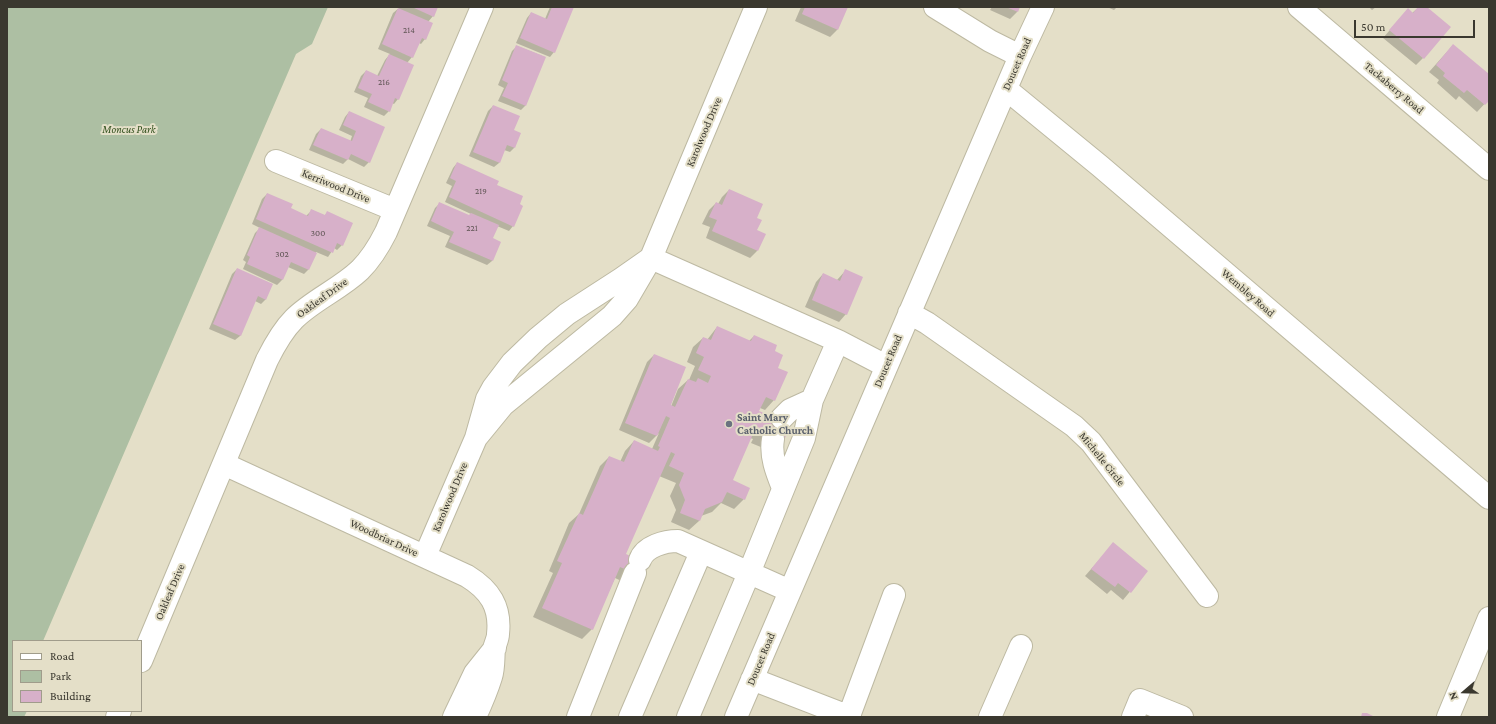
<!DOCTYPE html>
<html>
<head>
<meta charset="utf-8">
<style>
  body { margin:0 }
  #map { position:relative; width:1496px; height:724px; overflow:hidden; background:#e4dfc8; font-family:"Crimson Pro",serif }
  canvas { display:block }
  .frame { position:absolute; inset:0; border:8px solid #3a382f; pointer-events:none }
  .legend { position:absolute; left:12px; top:640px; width:130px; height:72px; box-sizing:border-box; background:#e4dfc8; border:1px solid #a09c8b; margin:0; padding:5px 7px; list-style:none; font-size:12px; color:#3a382f }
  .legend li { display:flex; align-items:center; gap:8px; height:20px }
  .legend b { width:20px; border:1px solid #a09c8b }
  .north { position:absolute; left:1444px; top:672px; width:40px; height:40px; -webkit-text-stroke:3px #e4dfc8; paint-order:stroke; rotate:250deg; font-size:11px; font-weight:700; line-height:16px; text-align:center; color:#3a382f }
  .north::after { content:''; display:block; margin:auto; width:14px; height:18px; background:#3a382f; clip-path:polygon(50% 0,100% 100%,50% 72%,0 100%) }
  .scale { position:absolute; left:1354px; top:20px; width:121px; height:18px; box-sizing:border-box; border:2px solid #3a382f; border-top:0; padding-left:5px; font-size:12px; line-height:14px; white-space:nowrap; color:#3a382f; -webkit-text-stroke:3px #e4dfc8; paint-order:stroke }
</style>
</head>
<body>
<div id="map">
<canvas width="1496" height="724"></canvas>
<div class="frame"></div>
<ul class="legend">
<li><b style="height:5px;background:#fff"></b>Road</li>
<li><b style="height:11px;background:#adbfa3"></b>Park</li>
<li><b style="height:11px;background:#d7b0c9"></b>Building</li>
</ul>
<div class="north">N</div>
<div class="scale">50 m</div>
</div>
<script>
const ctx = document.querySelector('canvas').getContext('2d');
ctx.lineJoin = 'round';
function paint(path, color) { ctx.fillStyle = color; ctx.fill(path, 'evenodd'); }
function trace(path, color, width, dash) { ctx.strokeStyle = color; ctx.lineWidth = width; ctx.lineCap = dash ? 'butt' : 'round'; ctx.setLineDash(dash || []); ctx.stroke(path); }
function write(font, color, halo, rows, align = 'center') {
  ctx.font = font + ' "Crimson Pro",serif'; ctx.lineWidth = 4; ctx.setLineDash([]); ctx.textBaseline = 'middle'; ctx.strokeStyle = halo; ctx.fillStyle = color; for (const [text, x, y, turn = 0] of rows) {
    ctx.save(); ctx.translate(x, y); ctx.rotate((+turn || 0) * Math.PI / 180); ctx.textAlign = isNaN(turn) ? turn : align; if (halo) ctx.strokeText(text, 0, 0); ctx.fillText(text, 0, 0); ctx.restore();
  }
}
const green = new Path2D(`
  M7 7H328L312 44 296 54 43 641H13V711H27L24 717H7Z`);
const shadow = new Path2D(`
  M397 7H437L433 16 428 22 425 39 421 44 419 43 412 57 407 63 398 99 394 104 392 103 389 111 384 116 364 107 368 98 354 92 361 76 366 71 377 76 385 60 390 54 378 49 393 13 399 8Z
  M550 7H571L554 52 550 57 516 43 527 18 531 13 545 19Z
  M801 7H847L837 30 830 37 795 21Z
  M992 7H1019L1017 12 1010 19 990 10Z
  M1107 7H1117L1114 10Z
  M1369 7H1376L1372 10Z
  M1419 7H1425L1423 58 1416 65 1383 38 1408 9 1412 13Z
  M1453 45 1489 75V99L1477 112 1459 96 1456 100 1437 83 1439 80 1429 72Z
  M517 46 545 57 525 106 521 110 498 101 504 88 498 85 512 51Z
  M493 106 513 131 520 134 514 148 510 152 504 150 499 163 494 167 469 156 488 111Z
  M349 112 369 162 364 167 348 159 343 164 309 150 316 134 321 129 350 142 352 136 339 130 345 117Z
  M457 163 496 185 513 226 509 231 497 226 492 239 500 242 492 261 487 265 445 247 450 236 427 226 435 208 440 203 469 216 471 214 445 202 452 186 446 183 453 168Z
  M729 190 756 218 757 251 750 258 706 238 710 227 702 224 709 210 716 203 718 204 722 197Z
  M267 194 290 209 306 216 312 210 324 216 327 213 342 245 337 250 334 248 328 257 316 252 308 270 304 274 288 267 282 280 277 285 243 269 246 262 243 260 255 233 260 228 252 224 262 199Z
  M237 269 266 299 261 304 255 301 240 336 235 340 209 329 232 274Z
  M846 270V314L839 322 805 307 816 282 823 274 837 280Z
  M717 327 749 341 754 336 773 352 777 369 774 400 765 410 760 408 758 412 767 416 770 413 773 452 751 443 753 439 750 438 731 481 744 499 734 509 721 503 712 512 701 516 699 521 689 530 671 522 676 510 670 496 676 483 659 476 625 554 630 585 615 578 592 629 582 639 533 617 553 573 549 571 569 523 579 514 600 466 609 457 620 462 625 451 634 441 652 449 659 433 649 443 619 430 647 362 654 355 668 408 670 409 678 389 688 380H689L695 366 687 362 693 347 703 338 707 340Z
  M1113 544 1147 571 1123 600 1111 590 1107 594 1085 576Z`);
const building = new Path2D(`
  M412 7H438L434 17Z
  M552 7H574L555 53 520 38 531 12 547 19Z
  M805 7H848L838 30 802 14Z
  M1006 7H1020L1018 12Z
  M1418 7H1427L1451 27 1424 59 1389 30 1408 8 1413 13Z
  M398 8 433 23 426 40 422 38 413 58 382 44Z
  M1453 44 1489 74V101L1485 105 1467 90 1464 93 1443 76 1445 73 1436 65Z
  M516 45 546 57 526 106 502 96 508 83 502 80Z
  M389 54 414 65 399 100 395 98 390 112 368 102 372 94 358 88 366 70 379 76Z
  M493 105 520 116 514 130 521 133 515 148 507 145 500 163 473 152Z
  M349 111 385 127 370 163 351 154 348 160 313 145 321 128 352 141 356 131 343 125Z
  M457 162 499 181 497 185 523 196 520 204 523 206 514 227 449 197 456 181 450 178Z
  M729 189 763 204 757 218 762 220 757 230 766 234 758 251 712 231 717 220 709 217 716 202 722 205Z
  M267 193 293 204 291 208 308 216 311 209 325 215 327 211 353 223 343 246 337 243 333 253 256 219Z
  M439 202 469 215 471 213 499 225 493 238 501 242 493 261 449 242 454 232 431 221Z
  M259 227 317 253 309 270 291 262 283 280 247 264 250 257 247 255Z
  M237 268 273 284 266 300 258 296 241 336 213 324Z
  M845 269 863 277 847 315 812 300 823 273 840 281Z
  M717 326 751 341 754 335 777 345 775 351 783 355 778 368 788 372 775 401 766 397 759 411 769 415 770 412 792 421 783 443 760 433 762 429 756 427 733 480 750 488 745 500 727 492 722 502 705 509 700 521 680 513 685 500 679 485 684 473 669 466 675 454 671 452 626 554 646 563 641 576 620 567 593 630 542 608 562 563 557 561 579 513 583 515 609 456 624 462 634 440 658 451 660 447 658 446 670 418 666 416 657 436 625 423 654 354 686 367 671 405 675 407 688 379 696 382 698 378 708 383 711 376 698 370 704 357 696 353 703 337 711 340Z
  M1113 542 1148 571 1131 593 1118 583 1115 587 1091 569Z
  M1362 713H1367L1375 717H1361Z`);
const minor = new Path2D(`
  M935 7 990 41 1020 56
  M1299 7 1489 169
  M1006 89 1100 166 1489 498
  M276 161 395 210
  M909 313 927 323 1074 426 1091 442 1207 596
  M838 341 886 366
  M782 418 790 410 812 400
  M476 438 487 399 493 388 512 363 538 338 567 314 621 279 651 258 838 341 812 400 804 438 749 573 688 717
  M773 439C770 456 777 473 783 488
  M224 464 467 576C490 590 501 607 498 634 498 639 495 644 494 649 493 658 494 668 491 677 487 690 481 704 475 717
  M425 556 476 438 503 405 612 316 627 299 651 258 756 7
  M640 560C645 546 665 541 678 541L790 591
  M141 661 267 360C274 346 282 331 294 319 313 300 340 289 360 270 371 259 379 246 386 232L482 7
  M752 679 850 717
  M849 716 894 595
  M117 717 120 711
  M454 717 475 673 495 648
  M578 717 635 573
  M630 717 701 552
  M736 717 1020 56 1043 7
  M990 717 1021 646
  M1133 717 1140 700 1182 717
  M1448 717 1489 618`);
const markers = [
  [729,424,4,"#6b7280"]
];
const numberNames = [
  ["214",409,30],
  ["216",384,82],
  ["219",481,191],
  ["221",472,228],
  ["300",318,233],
  ["302",282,254]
];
const streetNames = [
  ["Doucet Road",1017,64,-66],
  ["Tackaberry Road",1394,88,40],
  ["Karolwood Drive",704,132,-67],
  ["Kerriwood Drive",336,186,22],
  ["Wembley Road",1248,293,41],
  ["Oakleaf Drive",322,298,-36],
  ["Doucet Road",888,361,-67],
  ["Michelle Circle",1102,459,51],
  ["Karolwood Drive",450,497,-67],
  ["Woodbriar Drive",384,538,25],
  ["Oakleaf Drive",170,592,-67],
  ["Doucet Road",761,659,-67]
];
const parkNames = [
  ["Moncus Park",129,130]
];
const worshipNames = [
  ["Saint Mary",737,418],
  ["Catholic Church",737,431]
];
paint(green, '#adbfa3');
paint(shadow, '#0003');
paint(building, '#d7b0c9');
trace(minor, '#bdb9a2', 24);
trace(minor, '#fff', 22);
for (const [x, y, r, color] of markers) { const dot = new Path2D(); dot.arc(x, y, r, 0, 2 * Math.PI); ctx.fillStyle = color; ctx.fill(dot); trace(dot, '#e4dfc8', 1.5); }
write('9px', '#615656', null, numberNames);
write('11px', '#3a382f', '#e4dfc8', streetNames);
write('italic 11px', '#314f1c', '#e4dfc8', parkNames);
write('bold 11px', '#5b616d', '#e4dfc8', worshipNames, 'left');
</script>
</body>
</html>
